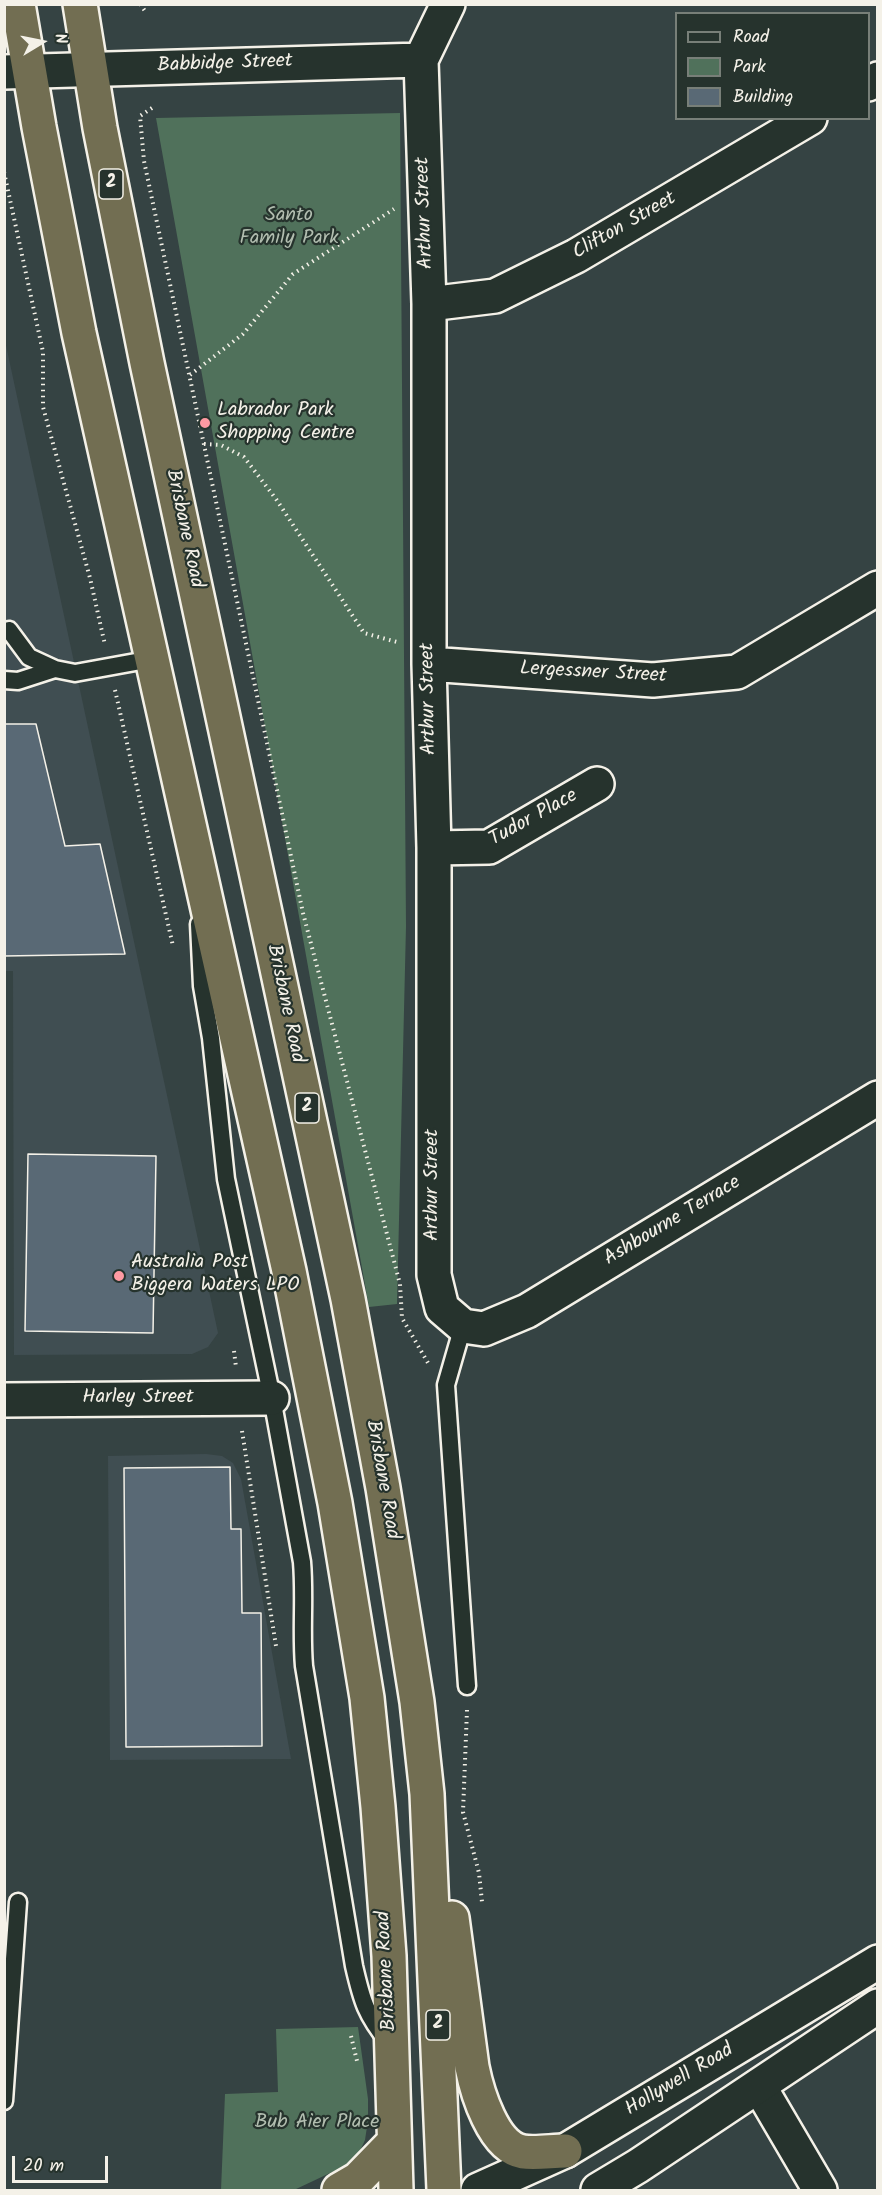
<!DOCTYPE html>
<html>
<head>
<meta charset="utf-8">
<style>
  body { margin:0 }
  #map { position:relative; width:882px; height:2195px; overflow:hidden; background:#354343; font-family:Kalam,sans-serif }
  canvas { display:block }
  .frame { position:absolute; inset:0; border:6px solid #f4f1e8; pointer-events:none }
  .legend { position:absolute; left:675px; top:12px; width:195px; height:108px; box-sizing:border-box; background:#26332d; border:2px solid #787f78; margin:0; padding:8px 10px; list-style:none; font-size:18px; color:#f4f1e8 }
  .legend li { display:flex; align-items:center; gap:12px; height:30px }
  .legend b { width:30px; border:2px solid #787f78 }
  .north { position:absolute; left:12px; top:12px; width:60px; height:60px; -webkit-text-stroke:4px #26332d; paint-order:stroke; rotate:80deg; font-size:16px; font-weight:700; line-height:24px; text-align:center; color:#f4f1e8 }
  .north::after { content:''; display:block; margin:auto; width:21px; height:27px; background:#f4f1e8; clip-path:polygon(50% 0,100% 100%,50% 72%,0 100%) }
  .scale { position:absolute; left:12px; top:2156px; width:96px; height:27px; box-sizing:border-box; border:3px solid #f4f1e8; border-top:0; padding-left:8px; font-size:18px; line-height:21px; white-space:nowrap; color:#f4f1e8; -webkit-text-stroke:4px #26332d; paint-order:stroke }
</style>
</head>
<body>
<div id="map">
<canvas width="882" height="2195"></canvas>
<div class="frame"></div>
<ul class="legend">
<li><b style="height:8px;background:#26332d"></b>Road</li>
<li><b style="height:16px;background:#50715b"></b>Park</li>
<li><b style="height:16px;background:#596975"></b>Building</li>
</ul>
<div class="north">N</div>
<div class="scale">20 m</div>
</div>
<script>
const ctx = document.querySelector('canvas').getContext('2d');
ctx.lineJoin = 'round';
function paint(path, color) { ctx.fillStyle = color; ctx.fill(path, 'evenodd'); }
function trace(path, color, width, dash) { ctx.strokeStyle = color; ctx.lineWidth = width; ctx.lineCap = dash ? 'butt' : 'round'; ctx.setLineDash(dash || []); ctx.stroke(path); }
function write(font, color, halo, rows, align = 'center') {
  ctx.font = font + ' Kalam,sans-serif'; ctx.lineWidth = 4.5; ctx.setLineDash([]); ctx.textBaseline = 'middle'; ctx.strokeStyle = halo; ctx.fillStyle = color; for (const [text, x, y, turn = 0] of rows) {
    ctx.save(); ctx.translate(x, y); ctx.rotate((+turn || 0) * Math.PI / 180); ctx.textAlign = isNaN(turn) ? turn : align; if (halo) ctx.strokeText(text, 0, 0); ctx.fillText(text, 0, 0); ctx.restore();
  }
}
const built = new Path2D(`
  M4 336 215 1319 218 1333 208 1347 192 1354 14 1355 13 971H4Z
  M206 1454 222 1456 233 1463 241 1479 291 1759 110 1760 108 1456Z`);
const green = new Path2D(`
  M400 113 406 926 397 1304 369 1307 156 118Z
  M358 2027 368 2099V2120L365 2140 359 2153 347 2165 294 2190H221L225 2094 278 2092 276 2029Z`);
const building = new Path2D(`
  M4 724H36L65 846 100 844 125 954 4 956Z
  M28 1154 156 1156 153 1333 25 1331Z
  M230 1467 231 1529H241L242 1613H261L262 1746 126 1747 124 1468Z`);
const path = new Path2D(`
  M140 4 145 11
  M152 108 140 116 144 161 303 913 400 1284 402 1318 428 1363
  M4 172 43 352V407L90 578 105 645
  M190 375 243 334 293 274 394 209
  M204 444 221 445 244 457 276 499 364 633 397 642
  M115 690 173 946
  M234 1351 236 1367
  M242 1431 276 1646
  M467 1710 463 1812 479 1873 482 1902
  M351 2036 357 2061`);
const lane = new Path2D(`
  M9 630 29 657 55 669 75 673 152 659
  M4 680 18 681 55 669
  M199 924 202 986 211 1038 226 1179 272 1398 302 1562C305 1597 301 1631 304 1666L354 1966C362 2001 366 2015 389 2043
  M463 1326 446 1385 467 1686
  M4 2101 18 1902`);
const street = new Path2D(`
  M448 4 421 60 429 304V664L434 848V1275L442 1308 463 1326 484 1329 527 1311 878 1098
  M4 72 421 60
  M868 84 878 79
  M429 304 495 296 576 256 810 118
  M429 664 653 680 737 672 878 588
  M434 848 489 847 597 784
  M4 1400 272 1398
  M759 2086 820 2190`);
const secondary = new Path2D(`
  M478 2190 565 2151 878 1962
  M598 2190 638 2166 878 2006`);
const highway = new Path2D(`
  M18 4 39 127 79 333 289 1271 335 1503 367 1698 378 1807 389 1956 396 2190
  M80 4 100 128 147 363 348 1299 383 1488 417 1702 427 1794 444 2190
  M452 1918 472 2067C477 2092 493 2147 523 2152 536 2154 552 2151 565 2151
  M339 2190 358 2179 393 2143`);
const markers = [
  [205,423,6,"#ff9aa2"],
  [119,1276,6,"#ff9aa2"]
];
const shields = [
  [111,184,24],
  [307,1108,24],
  [438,2025,24]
];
const shieldNames = [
  ["2",111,184],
  ["2",307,1108],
  ["2",438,2025]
];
const streetNames = [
  ["Babbidge Street",225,65,-2],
  ["Arthur Street",426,213,-92],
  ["Clifton Street",625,227,-30],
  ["Brisbane Road",183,529,78],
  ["Lergessner Street",593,674,3],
  ["Arthur Street",430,699,-91],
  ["Tudor Place",534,819,-29],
  ["Brisbane Road",284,1004,78],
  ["Arthur Street",434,1185,-90],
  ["Ashbourne Terrace",673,1222,-31],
  ["Harley Street",138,1399],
  ["Brisbane Road",381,1480,80],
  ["Brisbane Road",388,1971,-93],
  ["Hollywell Road",680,2081,-31]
];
const parkNames = [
  ["Santo",289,217],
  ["Family Park",289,240],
  ["Bub Aier Place",317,2124]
];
const poiNames = [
  ["Labrador Park",217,412],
  ["Shopping Centre",217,435],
  ["Australia Post",131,1264],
  ["Biggera Waters LPO",131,1287]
];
paint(built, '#404e52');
paint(green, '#50715b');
paint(building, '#596975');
trace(building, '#f4f1e8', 1.5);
trace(lane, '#f4f1e8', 21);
trace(street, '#f4f1e8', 38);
trace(secondary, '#f4f1e8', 38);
trace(highway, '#f4f1e8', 38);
trace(path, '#f4f1e8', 4, [1.5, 4.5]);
trace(lane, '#26332d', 16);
trace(street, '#26332d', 33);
trace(secondary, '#26332d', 33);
trace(highway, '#726e52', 33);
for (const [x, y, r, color] of markers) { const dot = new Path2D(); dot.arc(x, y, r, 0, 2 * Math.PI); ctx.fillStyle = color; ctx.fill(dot); trace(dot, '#26332d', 2); }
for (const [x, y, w] of shields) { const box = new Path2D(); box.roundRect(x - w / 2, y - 15, w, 30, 4.5); ctx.fillStyle = '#26332d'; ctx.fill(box); trace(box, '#f4f1e8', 1.5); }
write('bold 18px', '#f4f1e8', null, shieldNames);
write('20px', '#f4f1e8', '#26332d', streetNames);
write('20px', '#b2beb0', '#26332d', parkNames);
write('20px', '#f4f1e8', '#26332d', poiNames, 'left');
</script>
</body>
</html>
